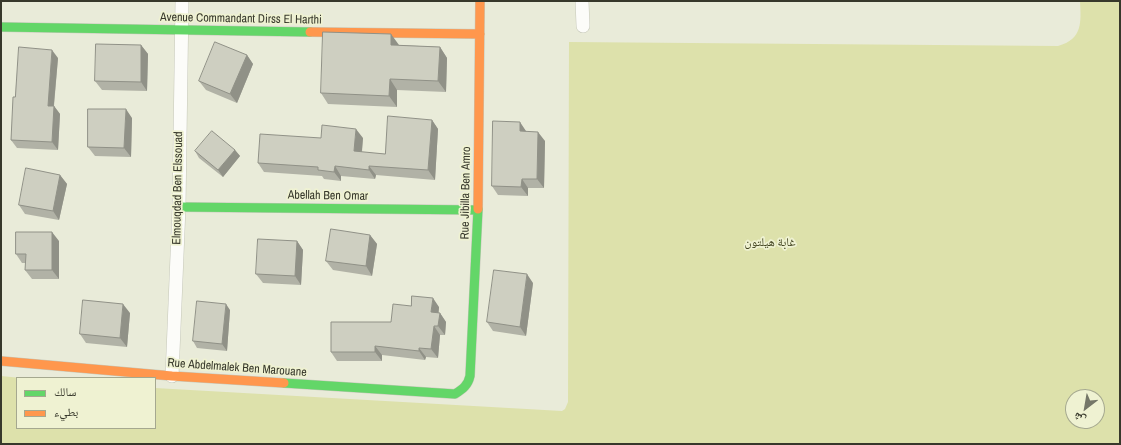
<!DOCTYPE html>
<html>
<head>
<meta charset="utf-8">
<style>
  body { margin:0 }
  #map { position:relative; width:1121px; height:445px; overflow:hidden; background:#e9ebd9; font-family:"Archivo Narrow","Noto Naskh Arabic",sans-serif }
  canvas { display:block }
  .frame { position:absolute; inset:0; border:2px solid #37382b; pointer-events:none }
  .legend { position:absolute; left:16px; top:377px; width:140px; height:52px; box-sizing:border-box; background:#eff2d2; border:1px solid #a5a88f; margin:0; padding:5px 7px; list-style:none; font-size:12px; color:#37382b }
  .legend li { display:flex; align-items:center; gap:8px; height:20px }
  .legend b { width:20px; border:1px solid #a5a88f }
  .north { position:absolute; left:1065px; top:389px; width:40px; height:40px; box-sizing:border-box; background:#eff2d2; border:1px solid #a5a88f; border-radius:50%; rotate:211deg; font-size:11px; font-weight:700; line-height:16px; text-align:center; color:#37382b }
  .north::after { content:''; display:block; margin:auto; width:14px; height:18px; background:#757768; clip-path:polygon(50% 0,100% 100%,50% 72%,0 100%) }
</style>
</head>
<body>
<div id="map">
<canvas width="1121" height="445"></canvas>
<div class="frame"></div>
<ul class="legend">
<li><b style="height:5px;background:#63d668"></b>سالك</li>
<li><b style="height:5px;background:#ff974d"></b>بطيء</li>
</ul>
<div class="north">ش</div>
</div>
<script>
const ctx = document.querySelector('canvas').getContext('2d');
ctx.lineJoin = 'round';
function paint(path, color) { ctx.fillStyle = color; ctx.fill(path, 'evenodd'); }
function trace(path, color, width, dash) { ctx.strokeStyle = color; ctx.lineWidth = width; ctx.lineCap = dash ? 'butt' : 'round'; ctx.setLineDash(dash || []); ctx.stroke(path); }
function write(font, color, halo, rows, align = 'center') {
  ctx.font = font + ' "Archivo Narrow","Noto Naskh Arabic",sans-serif'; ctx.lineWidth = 3.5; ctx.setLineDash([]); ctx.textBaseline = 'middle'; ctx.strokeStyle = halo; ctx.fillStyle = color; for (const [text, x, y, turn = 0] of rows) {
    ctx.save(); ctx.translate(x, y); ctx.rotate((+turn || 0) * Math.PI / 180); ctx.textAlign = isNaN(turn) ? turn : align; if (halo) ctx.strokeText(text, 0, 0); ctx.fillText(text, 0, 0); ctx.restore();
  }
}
const green = new Path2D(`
  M1080 1H1120V444H1V376L21 378H17V428H155V388L562 411 565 409 568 402 569 42 1058 46C1083 39 1081 22 1080 1ZM1073 397H1097V421H1073Z`);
const street = new Path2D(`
  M582 1 583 26
  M172 376 179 207 182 1`);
const fast = new Path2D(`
  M1 27 310 32
  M179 207 478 210
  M284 383 455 394C463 389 468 385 470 376L478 209`);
const slow = new Path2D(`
  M310 32 480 34
  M478 209 480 1
  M1 361 172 376 284 383`);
const wall = new Path2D(`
  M141 45 148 54 147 91 102 90 95 81Z
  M399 45 440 47 447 58 446 92 397 90V107L328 104 321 93Z
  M247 55 253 64 237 103 206 90 199 81Z
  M58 58 54 106 60 114 58 150 17 148 11 140 15 97Z
  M132 118 131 157 95 156 88 147Z
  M432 120 438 129 435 180 376 175 375 179 341 176V181L324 179 322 176 264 172 258 163 321 138H363L362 152 385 154Z
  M526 131 545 141 544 188H528V196L498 195 492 186Z
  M235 150 240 156 223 177 199 158 195 151Z
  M60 175 67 184 59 220 25 214 19 205Z
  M370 235 377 244 372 276 333 270 326 261Z
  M59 241V279H32L25 270 26 263H22L16 254Z
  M297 241 303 250 301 285 263 283 256 274Z
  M533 283 526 336 493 331 487 322Z
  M411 306 439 307 438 313H440L446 322 445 335H440L438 358 426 357 425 360 382 355V361H337L331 352 391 322Z
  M230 310 227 351 197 348 193 341Z
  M130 313 127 347 86 343 80 334Z`);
const shadedWall = new Path2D(`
  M391 34 399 45H391Z
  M141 45 148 54 147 91 141 82Z
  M440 47 447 58 446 92 438 81Z
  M52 50 58 58 53 114 48 106Z
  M247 55 253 64 237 103 230 94Z
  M390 79 397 90V107L389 96Z
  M54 106 60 114 58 150 52 142Z
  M126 109 132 118 131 157 124 148Z
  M432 120 438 129 435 180 428 170Z
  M520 122 526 131V140L520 131Z
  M356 129 363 138 361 160 354 151Z
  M538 132 545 141 544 188 537 179Z
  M235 150 240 156 223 177 218 170Z
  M335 166 341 176V181L334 172Z
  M369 166 376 175 375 179 369 170Z
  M60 175 67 184 59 220 53 211Z
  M522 179 528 188V196L521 187Z
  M52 232 59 241V279L52 270Z
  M370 235 377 244 372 276 366 266Z
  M297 241 303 250 301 285 295 276Z
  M527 274 533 283 526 336 520 327Z
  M433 298 439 307 438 322 431 312Z
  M123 304 130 313 127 347 120 338Z
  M226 304 230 310 227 351 222 344Z
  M440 313 446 322 445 335 438 326Z
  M434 326 440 335 438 358 431 349Z
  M375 346 382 355V361L375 352Z
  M419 348 426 357 425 360 419 351Z`);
const building = new Path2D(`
  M323 32 391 34V45L440 47 438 81 390 79 389 96 321 93Z
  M215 42 247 55 230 94 199 81Z
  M96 44 141 45V82L95 81Z
  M19 47 52 50 48 106H54L52 142 11 140 13 97H15Z
  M88 109H126L124 148 88 147Z
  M388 116 432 120 428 170 369 166V170L335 166 334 172 318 170V167L258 163 260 134 321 138 322 125 356 129 354 151 385 154Z
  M493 121 520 122V131L538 132 537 179H522L521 187 492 186Z
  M212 131 235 150 218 170 195 151Z
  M26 168 60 175 53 211 19 205Z
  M331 229 370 235 366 266 326 261Z
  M16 232H52V270H25L26 254H16Z
  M258 239 297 241 295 276 256 274Z
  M494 270 527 274 520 327 487 322Z
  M412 296 433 298 431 312 440 313 438 326H434L431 349 419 348V351L375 346V352H331V322H391L393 304 411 306Z
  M83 300 123 304 120 338 80 334Z
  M197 301 226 304 222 344 193 341Z`);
const streetNames = [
  ["Avenue Commandant Dirss El Harthi",241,19,1],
  ["Elmouqdad Ben Elssouad",178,188,-89],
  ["Rue Jibilla Ben Amro",466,193,-89],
  ["Abellah Ben Omar",328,196,1],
  ["Rue Abdelmalek Ben Marouane",237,368,4]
];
const parkNames = [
  ["غابة هيلتون",770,243]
];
paint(green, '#dde1ab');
trace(street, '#c5c7b9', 14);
trace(fast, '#c5c7b9', 10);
trace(slow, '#c5c7b9', 10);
trace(street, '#fcfcf9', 13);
trace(fast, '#63d668', 9);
trace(slow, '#ff974d', 9);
paint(wall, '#b1b2a6');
paint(shadedWall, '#909187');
paint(building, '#cecfc1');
trace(building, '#909187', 1);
write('12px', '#37382b', '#eff2d2', streetNames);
write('12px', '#3c3e1a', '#eff2d2', parkNames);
</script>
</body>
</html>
